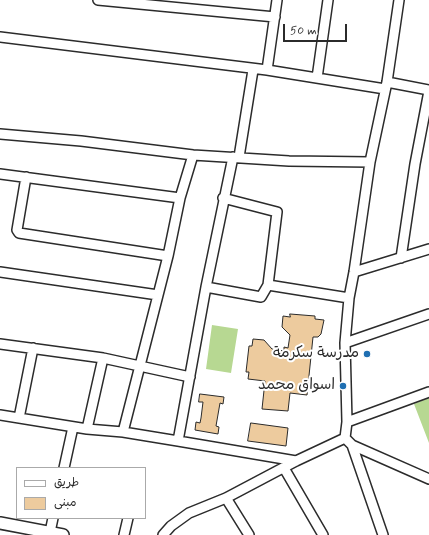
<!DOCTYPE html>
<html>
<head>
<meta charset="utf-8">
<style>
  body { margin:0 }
  #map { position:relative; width:429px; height:535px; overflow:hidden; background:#fff; font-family:Mynerve,"Playpen Sans Arabic",sans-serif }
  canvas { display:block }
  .legend { position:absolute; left:16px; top:467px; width:130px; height:52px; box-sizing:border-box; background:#fff; border:1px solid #aaa; margin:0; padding:5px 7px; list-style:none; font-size:12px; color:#2b2b2b }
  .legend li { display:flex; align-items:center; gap:8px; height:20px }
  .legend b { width:20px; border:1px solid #aaa }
  .scale { position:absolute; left:283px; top:24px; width:64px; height:18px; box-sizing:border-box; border:2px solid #2b2b2b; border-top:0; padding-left:5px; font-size:12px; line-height:14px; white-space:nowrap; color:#2b2b2b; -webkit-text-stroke:3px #fff; paint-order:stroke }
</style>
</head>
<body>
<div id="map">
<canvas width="429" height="535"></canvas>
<ul class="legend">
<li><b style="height:5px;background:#fff"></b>طريق</li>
<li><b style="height:11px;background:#edcb9e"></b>مبنى</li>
</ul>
<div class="scale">50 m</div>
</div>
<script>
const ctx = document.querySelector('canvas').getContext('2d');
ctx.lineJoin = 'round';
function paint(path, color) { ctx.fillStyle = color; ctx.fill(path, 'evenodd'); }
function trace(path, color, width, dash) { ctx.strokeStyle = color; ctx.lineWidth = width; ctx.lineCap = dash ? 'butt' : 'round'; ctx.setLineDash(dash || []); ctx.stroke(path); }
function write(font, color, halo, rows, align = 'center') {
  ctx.font = font + ' Mynerve,"Playpen Sans Arabic",sans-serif'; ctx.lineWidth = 4; ctx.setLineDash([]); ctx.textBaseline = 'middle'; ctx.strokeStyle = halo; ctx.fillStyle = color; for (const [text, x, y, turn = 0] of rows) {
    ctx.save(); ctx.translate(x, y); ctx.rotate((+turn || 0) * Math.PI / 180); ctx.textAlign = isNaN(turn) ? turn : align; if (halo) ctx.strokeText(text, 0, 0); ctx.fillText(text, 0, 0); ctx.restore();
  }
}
const green = new Path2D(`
  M212 325 238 329 231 373 206 369Z
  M429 398V443L414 404Z`);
const building = new Path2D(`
  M290 314 315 316V319L324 320 321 334 318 337H313L307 395 290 393 288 411 262 409 265 381 248 379 249 372H246L249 346H252L253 339 264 340 272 349 284 351V347L288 348 290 335 282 327 283 316 290 317Z
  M200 394 224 397 223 404 220 403 216 426 219 427 218 434 195 430 196 422 200 423 201 418 203 402H199Z
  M251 423 288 428 286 446 248 441Z`);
const minor = new Path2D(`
  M98 0 275 17
  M0 37 267 70 385 89
  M267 70 277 0
  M317 78 328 0
  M387 82 429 90
  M0 134 81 141 193 155 289 161 370 162
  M239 157 253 70
  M0 174 180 198
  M26 177 17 230 19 233 168 256
  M401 258 415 164 429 91
  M0 272 158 295
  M354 272 429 249
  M268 285 349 298
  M206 287 261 297 268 285 277 212 223 198
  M345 343 429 314
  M0 344 103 358 190 377
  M0 415 87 429 123 432 178 441 296 461
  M19 418 33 348
  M347 422 429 392
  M87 429 103 358
  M123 432 168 256 180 198 193 155
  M345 438 347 422 345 343 349 298 354 272 370 162 387 82 399 0
  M345 438 352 445 383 535
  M178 441 206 287 233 157
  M352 445 429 479
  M64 468 73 427
  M284 468 323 535
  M226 498 249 535
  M50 532 53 518
  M124 535 128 518
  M163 535 171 526 189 513 226 498 296 461 345 438`);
const tertiary = new Path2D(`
  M0 523 63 535`);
const markers = [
  [367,354,4,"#1f6fb2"],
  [343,386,4,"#1f6fb2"]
];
const poiNames = [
  ["مدرسة سكرمة",359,354],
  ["اسواق محمد",335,386]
];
paint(green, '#b7d892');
paint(building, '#edcb9e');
trace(building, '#2b2b2b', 1);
trace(minor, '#2b2b2b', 12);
trace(tertiary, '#2b2b2b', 14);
trace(minor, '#fff', 9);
trace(tertiary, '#fff', 11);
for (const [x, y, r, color] of markers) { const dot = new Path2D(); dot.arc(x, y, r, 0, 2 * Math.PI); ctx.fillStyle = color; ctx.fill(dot); trace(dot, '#fff', 1.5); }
write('15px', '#2b2b2b', '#fff', poiNames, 'right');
</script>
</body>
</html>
